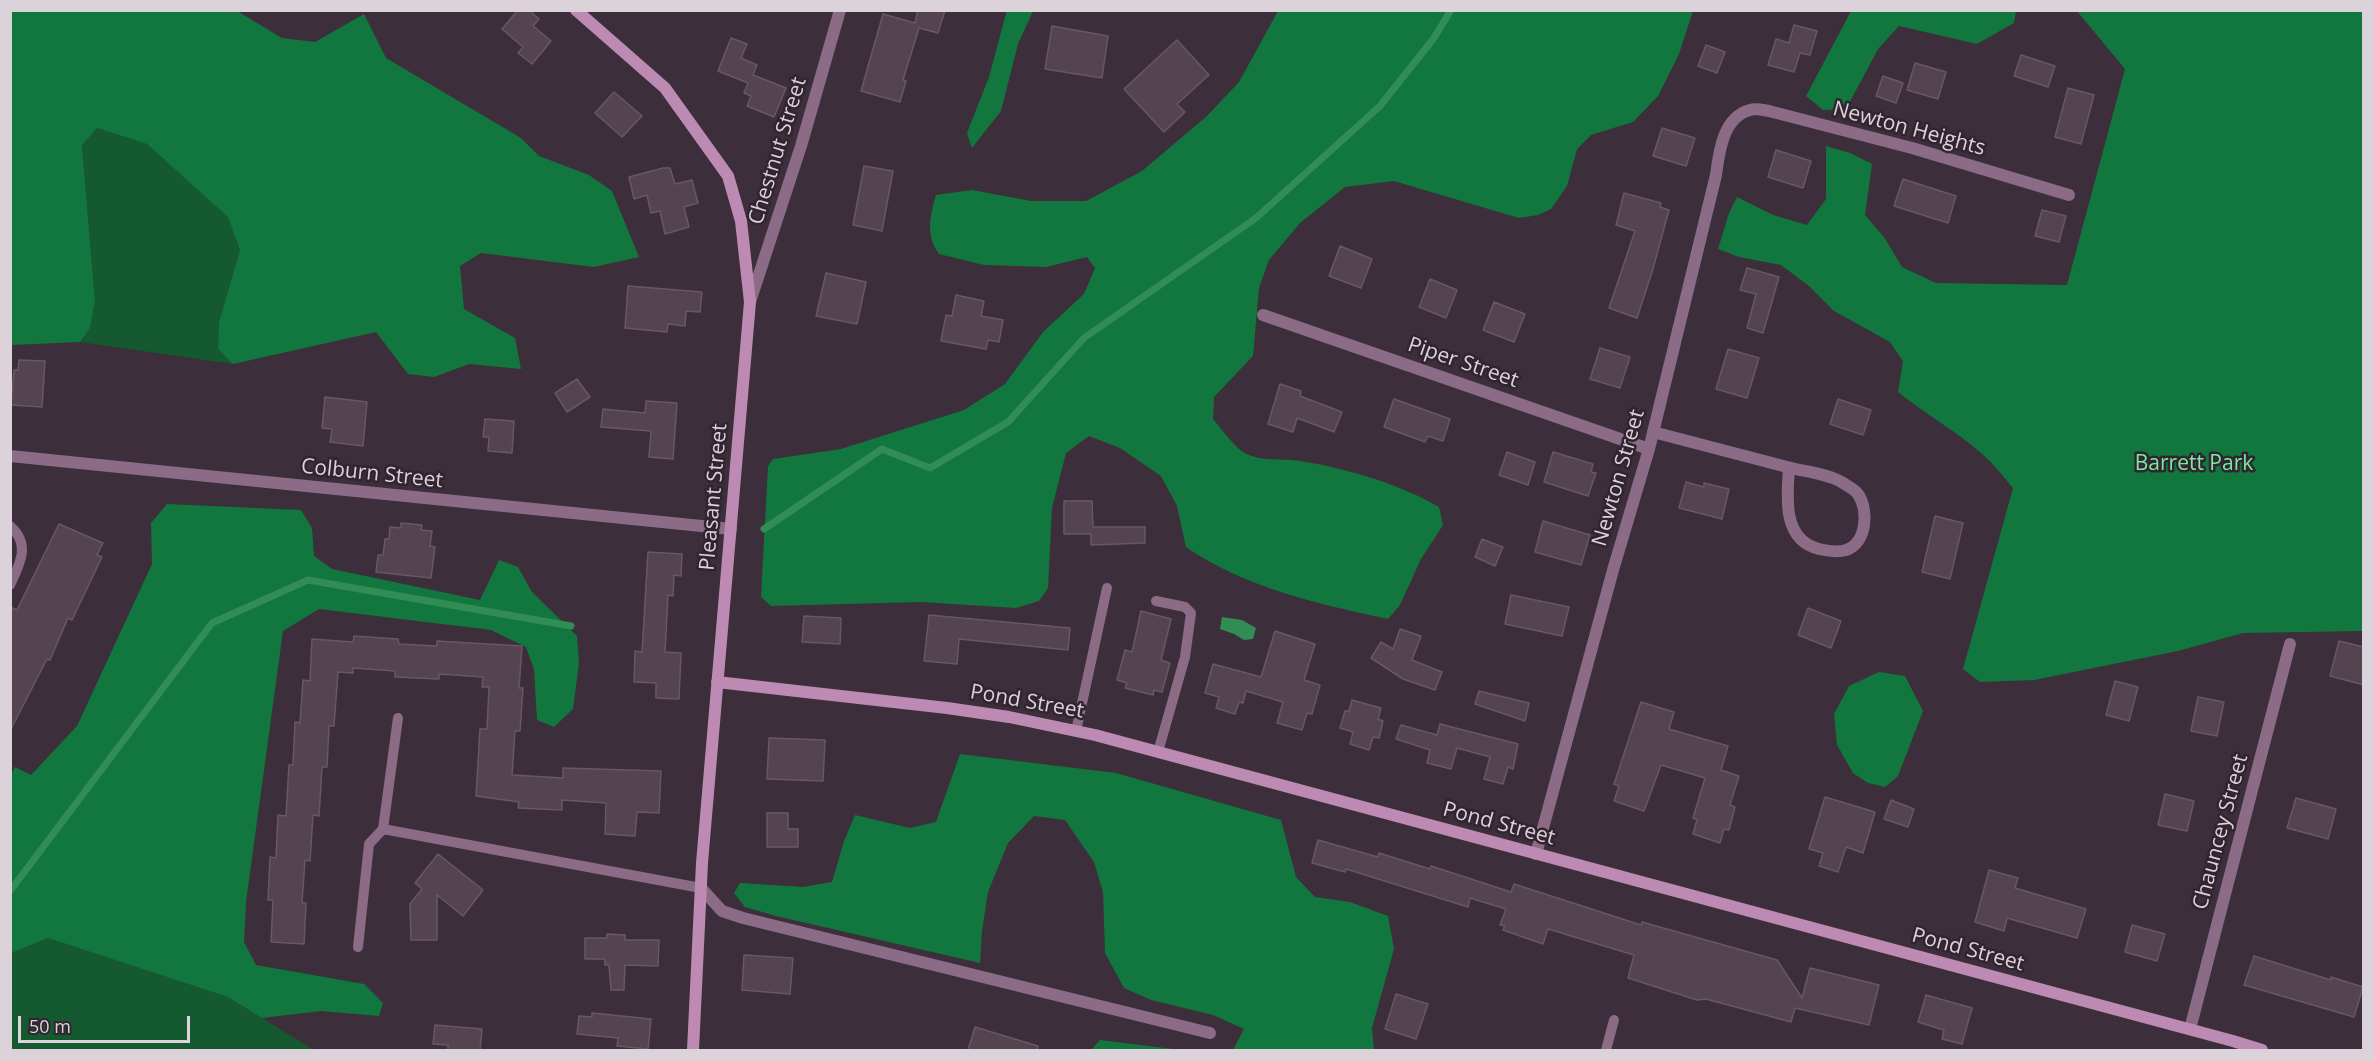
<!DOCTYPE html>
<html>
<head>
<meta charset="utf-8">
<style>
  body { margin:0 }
  #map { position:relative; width:2374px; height:1061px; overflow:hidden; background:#3c2e3a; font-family:"Open Sans",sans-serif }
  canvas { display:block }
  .frame { position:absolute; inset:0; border:12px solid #dcd3da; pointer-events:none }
  .scale { position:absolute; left:18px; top:1016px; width:172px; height:27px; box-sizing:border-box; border:3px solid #dcd3da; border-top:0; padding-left:8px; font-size:18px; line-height:21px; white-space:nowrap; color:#dcd3da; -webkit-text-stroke:4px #322430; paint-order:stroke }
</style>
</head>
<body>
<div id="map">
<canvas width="2374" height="1061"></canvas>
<div class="frame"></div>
<div class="scale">50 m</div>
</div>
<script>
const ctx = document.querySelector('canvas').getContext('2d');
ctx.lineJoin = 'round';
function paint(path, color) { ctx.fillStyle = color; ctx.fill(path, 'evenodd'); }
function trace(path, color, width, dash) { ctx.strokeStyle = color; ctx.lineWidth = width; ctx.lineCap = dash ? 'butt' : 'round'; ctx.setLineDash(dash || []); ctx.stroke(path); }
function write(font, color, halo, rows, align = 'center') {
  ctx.font = font + ' "Open Sans",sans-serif'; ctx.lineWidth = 5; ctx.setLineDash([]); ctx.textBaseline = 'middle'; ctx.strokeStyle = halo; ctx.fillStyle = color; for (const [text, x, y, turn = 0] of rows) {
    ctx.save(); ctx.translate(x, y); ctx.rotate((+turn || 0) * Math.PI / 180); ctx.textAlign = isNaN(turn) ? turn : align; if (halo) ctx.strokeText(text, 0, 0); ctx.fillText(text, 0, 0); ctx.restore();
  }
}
const green = new Path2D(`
  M97 128 147 144 228 216 240 250 219 322 218 349 233 364 80 342 90 328 95 301 82 144Z
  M48 938 228 997 314 1050H11V953Z`);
const forest = new Path2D(`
  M1007 10 1033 11 1018 44 1001 111 972 148 967 133 989 77Z
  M10 11H237L282 38 315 42 364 14 386 58 521 138 539 156 589 175 612 191 639 257 594 267 481 253 460 266 464 309 515 338 521 369 469 364 434 377 408 374 376 332 233 364 218 349 219 322 240 250 228 217 147 144 97 128 82 145 95 301 90 328 80 342 11 345Z
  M1278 11H1693L1679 54 1658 96 1633 122 1591 135 1577 149 1567 186 1551 209 1538 215 1519 218 1394 181 1345 187 1300 223 1269 260 1259 288 1253 356 1214 397 1213 419C1221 428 1234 447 1245 453 1261 462 1282 458 1299 461 1343 467 1402 485 1439 507L1443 525 1421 559 1400 605 1388 619C1319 604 1245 588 1186 547L1177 506 1161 476 1120 448 1089 436 1066 453 1052 508 1048 588 1039 601 1016 608 920 602 771 606 761 597 768 466 773 459 841 449 964 410 1005 384 1043 332 1084 294 1095 268 1087 257 1046 267 984 265 939 254C925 235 930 216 936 195L972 190 1031 201H1086L1142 171 1207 116 1239 82Z
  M1851 11V10L2016 11 2014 23 1977 44 1899 26 1878 49 1846 109 1823 110 1806 96Z
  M2077 11H2363V631L2243 633 2178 651 2034 680 1980 682 1963 669 2013 488C2003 476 1993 463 1981 453 1955 430 1925 414 1898 392L1903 361 1890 342 1834 311 1809 286 1781 265 1739 257 1718 249 1729 213 1737 197 1773 215 1807 225 1826 199V146L1850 153 1872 164 1865 215 1884 237 1902 267 1936 283 2067 285 2125 69Z
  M167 504 301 510 312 528 314 556 332 569 480 600 499 560 518 567 532 592 577 636 579 663 573 709 554 727 537 720 534 669 526 647 491 630 319 609 283 631 246 902 244 942 256 965 364 984 383 1003 379 1016 321 1011 262 1018 228 997 48 938 11 953V775L15 767 31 775 77 726 152 564 151 523Z
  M1879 672 1905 676 1923 711 1898 776 1885 787 1868 783 1853 773 1837 745 1834 714 1849 686Z
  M960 754 1116 773 1281 820 1296 877 1315 897 1350 902 1388 916 1394 949 1372 1028 1374 1050H1231H1233L1244 1029 1213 1015 1151 1000 1124 988 1105 953 1103 892 1094 862 1065 820 1034 816 1008 843 988 892 982 931 980 963 776 916 745 907 734 893 740 883 803 887 832 882 844 841 855 815 910 828 936 822Z
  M1100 1040 1181 1050H1091Z`);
const water = new Path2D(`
  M1222 617 1242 620 1256 628 1253 639 1244 640 1234 634 1220 629Z`);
const stream = new Path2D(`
  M764 529 882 449 930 468 1008 422 1084 338 1256 218 1380 106 1434 38 1451 10
  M10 891 212 623 308 580 571 626`);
const building = new Path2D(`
  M518 10H529L539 19 533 26 551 41 532 64 518 53 523 47 502 29Z
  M918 10H945L938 33 919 28 903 80 906 81 900 102 861 91 883 14 915 23Z
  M1794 25 1817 31 1810 55 1800 53 1794 72 1768 65 1776 39 1789 43Z
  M1052 26 1108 36 1102 78 1045 69Z
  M731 38 747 44 741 58 757 65 753 75 786 88 774 117 747 106 751 96 744 93 748 83 718 71Z
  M1177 40 1209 75 1177 104 1185 112 1164 132 1124 89Z
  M1706 45 1725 52 1717 73 1698 66Z
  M2021 55 2055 66 2048 87 2014 76Z
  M1915 63 1946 72 1938 99 1907 90Z
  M1883 76 1903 83 1896 103 1876 96Z
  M2068 88 2094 95 2081 144 2055 137Z
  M614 92 642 116 622 137 595 113Z
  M1662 128 1695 138 1686 166 1653 156Z
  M1776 150 1811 161 1803 188 1768 177Z
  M864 166 893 171 882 231 853 225Z
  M663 168H670L675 184 692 180 698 203 684 207 689 227 665 234 660 211 651 213 647 195 634 199 629 177Z
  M1903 179 1956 196 1948 223 1894 206Z
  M1624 193 1661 203 1660 207 1669 210 1653 269 1637 318 1609 308 1635 231 1616 225Z
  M2042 210 2066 216 2059 242 2035 236Z
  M1340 246 1372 259 1361 288 1329 276Z
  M1747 268 1779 277 1763 333 1747 328 1756 294 1740 290Z
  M826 273 866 282 857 324 816 316Z
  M1430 279 1457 290 1446 318 1419 307Z
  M628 286 702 292 700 312 686 311 685 326 668 324 667 332 625 328Z
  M956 295 984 301 981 316 1003 320 999 342 988 340 986 349 941 341 946 315 952 316Z
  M1494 302 1525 314 1514 342 1483 330Z
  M1600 348 1630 357 1620 388 1590 379Z
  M1728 349 1759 358 1747 398 1716 389Z
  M19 360 45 361 42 407 11 405 14 370H18Z
  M577 379 590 397 567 412 555 393Z
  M1280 384 1301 391 1300 396 1342 412 1334 432 1297 418 1293 432 1268 424Z
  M325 397 367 402 363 446 330 442 332 429 322 428Z
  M1394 399 1450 419 1443 441 1428 436 1425 442 1384 427Z
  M1838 399 1871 410 1863 435 1830 424Z
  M646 401 677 403 673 459 649 457 651 431 601 427 603 409 645 413Z
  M485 419 514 421 512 453 488 451 489 437H483Z
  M1507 452 1535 462 1528 485 1499 475Z
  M1553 452 1593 464 1591 472 1596 473 1588 496 1544 482Z
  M1686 482 1704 487V483L1729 489 1722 519 1679 508Z
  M1064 501H1092L1093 527H1145V543L1091 545V534H1064Z
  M1935 516 1963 523 1950 579 1922 572Z
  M1543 521 1590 535 1581 565 1535 552Z
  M401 523 422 525 421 530 432 531 430 546 435 547 431 578 376 572 378 555H383L385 539H389L390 527 401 528Z
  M59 524 103 543 97 555 102 557 72 620 68 618 50 660 47 659 10 731V607L17 610Z
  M1482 539 1503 547 1495 566 1475 557Z
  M648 552 682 554 681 576 674 575 673 596 668 595 665 652 681 653 679 699 656 698V683L634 682 635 651 642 652Z
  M1511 595 1569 607 1562 636 1505 624Z
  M1808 608 1841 621 1831 648 1798 635Z
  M1141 611 1171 619 1161 660 1170 663 1162 692 1154 690 1153 695 1125 688 1127 683 1117 680 1125 650 1132 652Z
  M929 615 1070 628 1068 650 959 639 957 664 924 661Z
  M804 616 841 618 840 644 802 642Z
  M1400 629 1421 636 1412 660 1442 672 1435 690 1403 679 1371 658 1381 642 1393 649Z
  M1275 631 1315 644 1304 680 1320 685 1312 714 1307 713 1302 730 1277 723 1283 702 1246 691 1243 703 1239 702 1235 714 1216 708 1219 697 1205 693 1213 664 1261 677Z
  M354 636 398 639 399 644 437 646V641L522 646 519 688H523L520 731H515L512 775 563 778V768L661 771 659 813 637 812 635 836 605 834 606 803 562 800V810L518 808 519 802 476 796 480 729H487L489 687H482L483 677 439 674V679L395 677V671L353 668V673L338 672 334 726H329L327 767H322L319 816 313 815 310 861 305 860 302 903H306L304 944 271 942 273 900H268L270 857 276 858 278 815 286 816 289 765H293L295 722 300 723 303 680 310 681 312 639 353 642Z
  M2339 641 2364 647V685L2330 676Z
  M2115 681 2138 687 2129 721 2106 715Z
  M1479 691 1529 703 1525 721 1475 704Z
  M2198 697 2224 702 2217 736 2191 731Z
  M1352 700 1381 708 1378 719 1383 721 1379 738 1373 737 1369 750 1350 744 1353 732 1340 728 1345 711H1349Z
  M1641 702 1674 712 1669 729 1728 746 1721 770 1739 776 1730 805 1735 807 1729 830 1724 829 1720 843 1693 834 1697 820 1693 818 1705 778 1661 765 1644 811 1614 801 1619 786 1614 784Z
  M1440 724 1518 744 1513 769 1508 767 1503 784 1484 779 1490 757 1457 748 1451 769 1427 763 1430 750 1396 739 1401 725 1437 735Z
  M769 738 825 740 823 781 767 779Z
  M2165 794 2194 801 2187 831 2158 825Z
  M1825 797 1875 812 1863 853 1846 847 1838 872 1819 866 1823 853 1809 849Z
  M2296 798 2336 809 2328 839 2287 828Z
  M1891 800 1914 809 1908 827 1884 819Z
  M767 813H788V829H798V847H767Z
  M1318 840 1378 857 1379 853 1430 869 1431 866 1511 892 1514 884 1641 925 1642 922 1777 960 1802 998 1810 968 1879 985 1869 1025 1795 1008 1791 1022 1706 999 1697 1000 1628 978 1634 955 1548 929 1543 944 1503 930 1505 926 1500 925 1506 909 1470 898 1468 907 1346 869 1345 872 1312 863Z
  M438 854 483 890 463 916 437 895V940H411L410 904 422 889 415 883Z
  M1989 870 2018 878 2015 888 2086 909 2077 938 2007 918 2004 931 1975 922Z
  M2132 925 2165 934 2157 961 2125 952Z
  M607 934 625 935V940H659L658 966 625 965 624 990H611L609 965H605V959H585V938H607Z
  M744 955 793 958 790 994 742 990Z
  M2254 956 2331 980V977L2363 987 2354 1017 2244 985Z
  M1396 994 1428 1004 1416 1039 1385 1029Z
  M1926 995 1972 1008 1962 1044 1942 1039 1944 1030 1918 1022Z
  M592 1013 651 1019 648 1049 617 1046 618 1038 577 1034 579 1016 592 1017Z
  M435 1025 482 1029 480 1050H448V1045L433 1044Z
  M975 1027 1038 1046 1037 1050H968Z`);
const lane = new Path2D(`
  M10 526C31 544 20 564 10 585
  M1156 601 1185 607 1191 613 1185 657 1158 752
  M1076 731 1107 588
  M383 829 701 888
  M358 947 369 844 383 829 398 718
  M1606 1050 1614 1020`);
const street = new Path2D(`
  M750 302 801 146 840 10
  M1263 315 1649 449
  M1653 432C1699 444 1745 456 1791 468 1807 472 1829 474 1843 483 1848 486 1855 490 1858 494 1869 510 1867 543 1846 550 1838 553 1828 551 1819 549 1782 540 1787 497 1789 468
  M10 456 731 529
  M1536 854 1613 570 1649 449 1716 175C1719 152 1723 117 1750 110 1755 108 1763 110 1769 111L1912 148 2069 195
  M701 888 722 911 743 918 1210 1033
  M2190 1029 2290 644`);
const secondary = new Path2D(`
  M576 10 665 88 728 176 741 221 750 302 702 863 693 1050
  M717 682 947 708 1009 717 1095 735 2233 1041 2262 1050`);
const streetNames = [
  ["Newton Heights",1909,129,15],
  ["Chestnut Street",778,151,-73],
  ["Piper Street",1463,363,19],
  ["Colburn Street",372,474,6],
  ["Newton Street",1619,478,-74],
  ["Pleasant Street",714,497,-85],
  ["Pond Street",1027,702,10],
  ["Pond Street",1499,824,15],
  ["Chauncey Street",2221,832,-75],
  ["Pond Street",1968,950,15]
];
const parkNames = [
  ["Barrett Park",2194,464]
];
paint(green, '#155930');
paint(forest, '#12773e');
paint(water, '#318d53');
trace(stream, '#318d53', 7);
paint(building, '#534450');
trace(building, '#685865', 1.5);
trace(lane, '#8b6b86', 10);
trace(street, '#8b6b86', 12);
trace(secondary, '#bd8ab4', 12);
write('21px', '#dcd3da', '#322430', streetNames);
write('21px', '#77ec9d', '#322430', parkNames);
</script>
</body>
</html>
